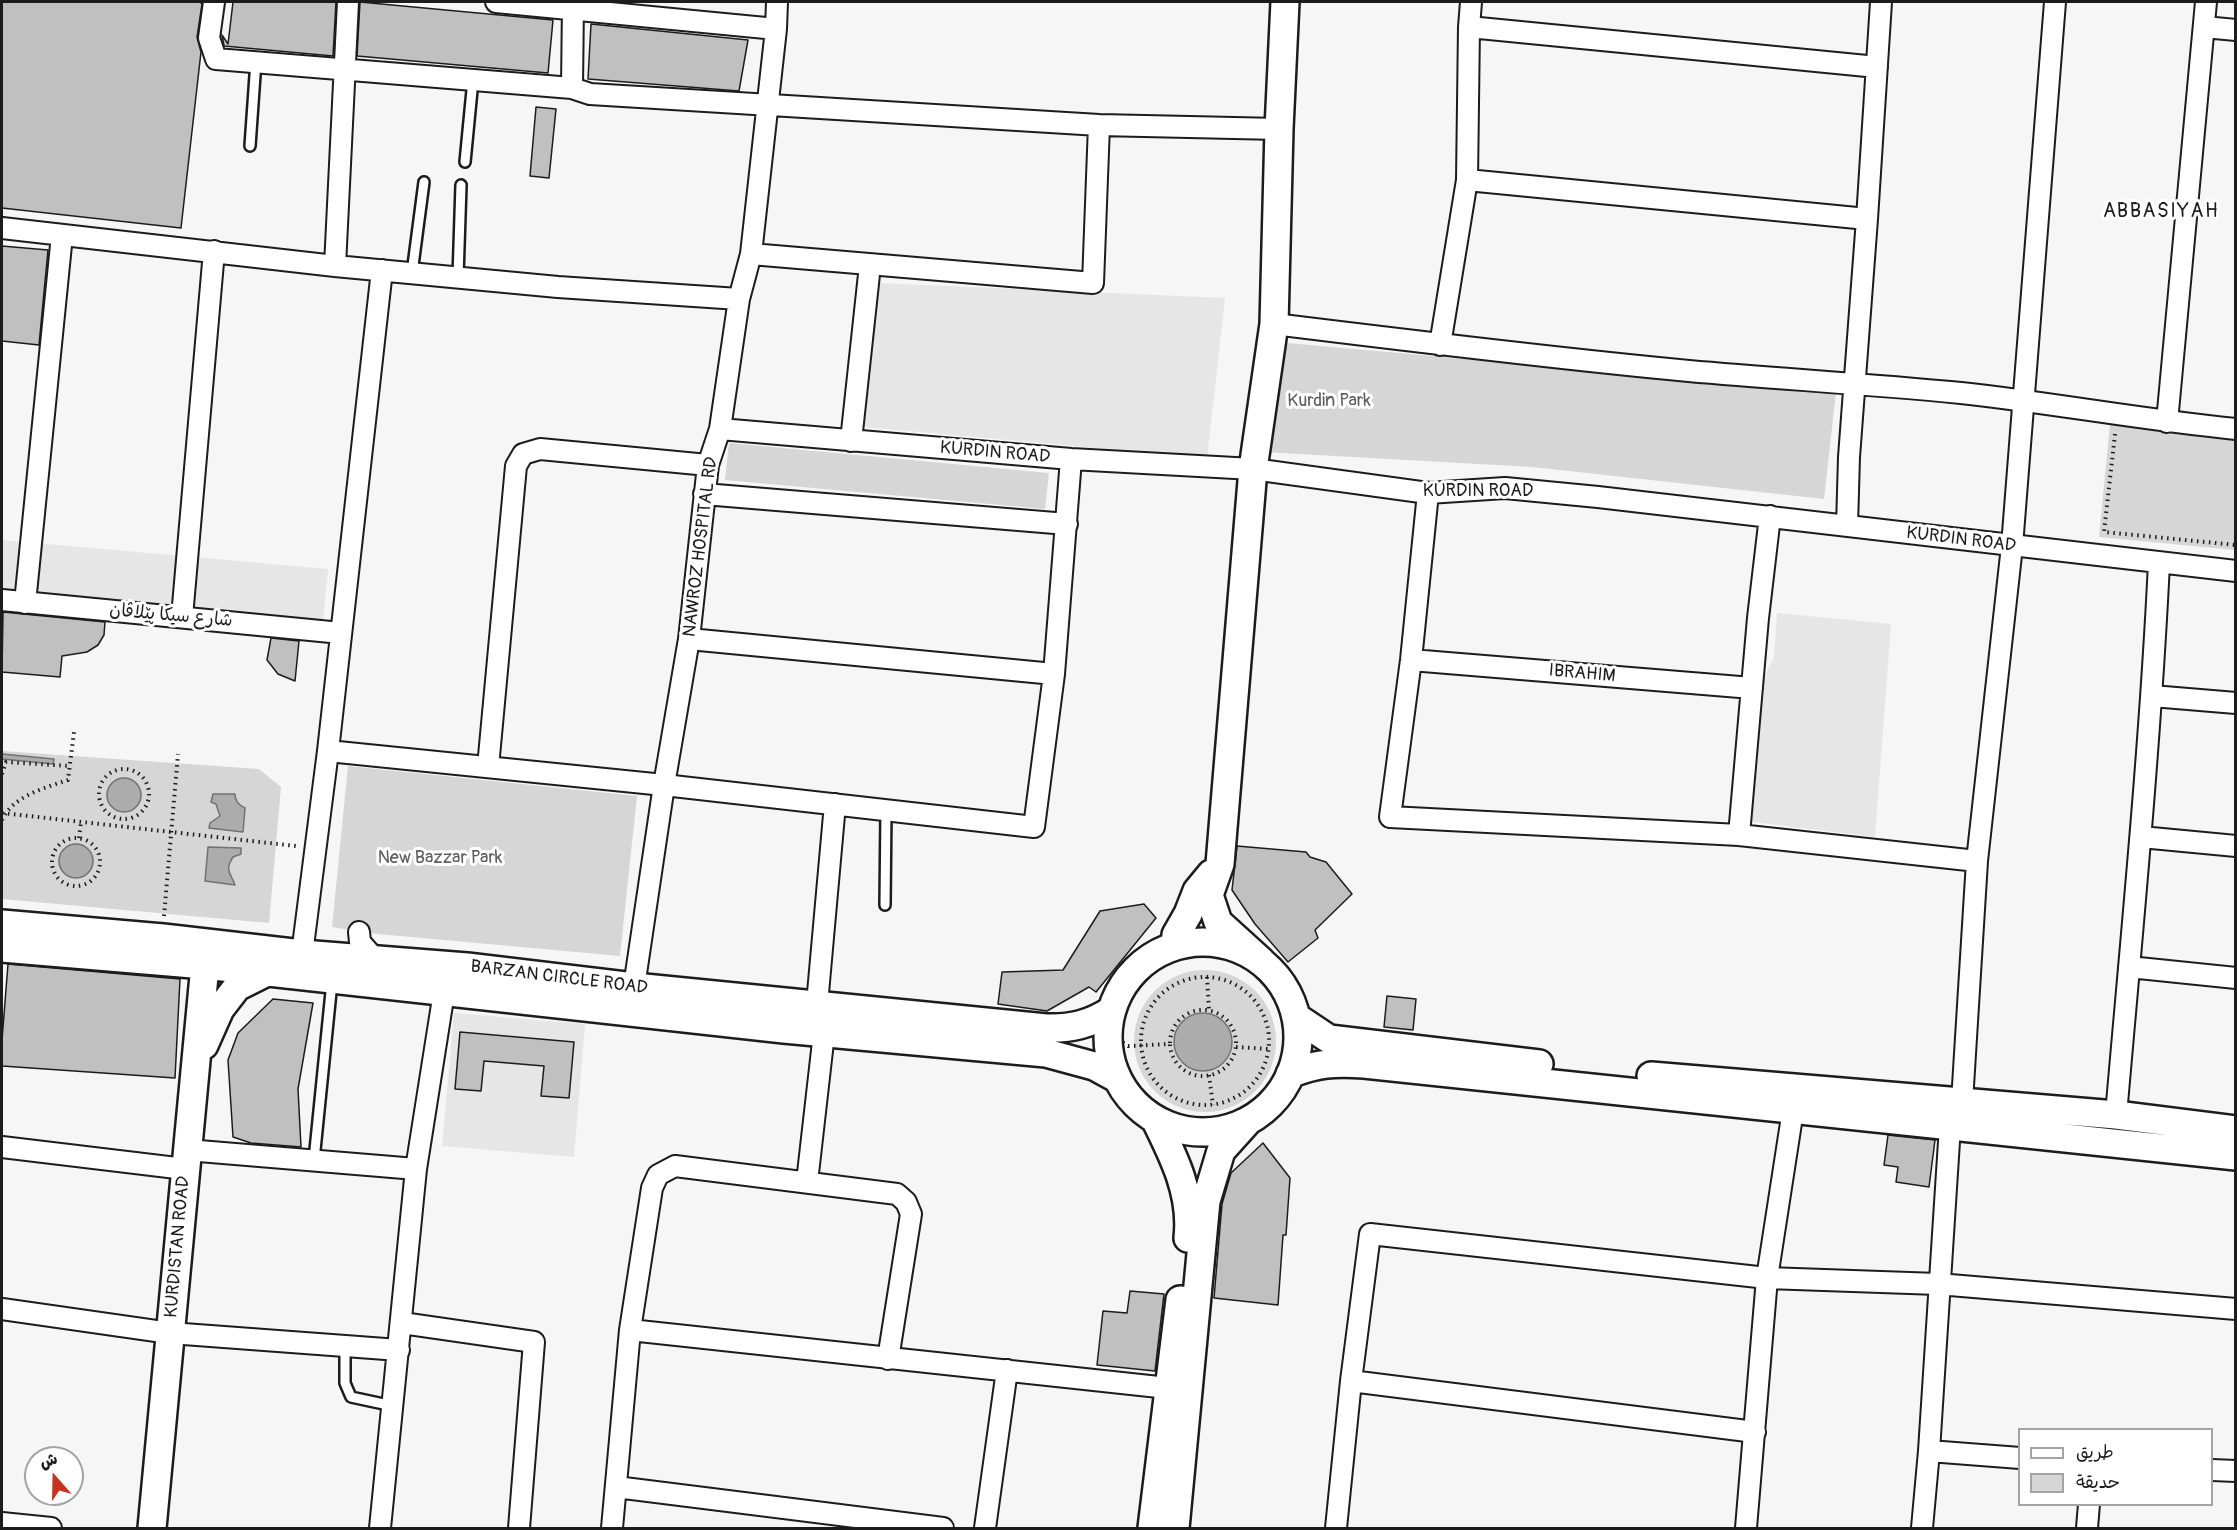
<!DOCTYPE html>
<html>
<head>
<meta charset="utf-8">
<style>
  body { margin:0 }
  #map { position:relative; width:2237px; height:1530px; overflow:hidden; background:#f6f6f6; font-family:Pangolin,"Playpen Sans Arabic",sans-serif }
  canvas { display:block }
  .frame { position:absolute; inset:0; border:3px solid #1c1c1c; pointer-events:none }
  .legend { position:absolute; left:2018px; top:1428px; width:195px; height:78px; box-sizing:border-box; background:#fff; border:2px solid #a4a4a4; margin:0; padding:8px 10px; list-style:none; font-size:18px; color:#1c1c1c }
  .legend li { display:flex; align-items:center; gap:12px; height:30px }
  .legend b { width:30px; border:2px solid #a4a4a4 }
  .north { position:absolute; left:24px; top:1446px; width:60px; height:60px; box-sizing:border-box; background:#fff; border:2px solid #a4a4a4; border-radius:50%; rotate:340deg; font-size:16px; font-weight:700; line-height:24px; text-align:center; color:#1c1c1c }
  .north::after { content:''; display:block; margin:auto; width:21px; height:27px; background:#c8321e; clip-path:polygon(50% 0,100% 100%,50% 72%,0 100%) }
</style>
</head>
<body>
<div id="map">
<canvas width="2237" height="1530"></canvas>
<div class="frame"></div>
<ul class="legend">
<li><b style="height:8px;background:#fff"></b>طريق</li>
<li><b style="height:16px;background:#d6d6d6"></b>حديقة</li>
</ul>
<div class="north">ش</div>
</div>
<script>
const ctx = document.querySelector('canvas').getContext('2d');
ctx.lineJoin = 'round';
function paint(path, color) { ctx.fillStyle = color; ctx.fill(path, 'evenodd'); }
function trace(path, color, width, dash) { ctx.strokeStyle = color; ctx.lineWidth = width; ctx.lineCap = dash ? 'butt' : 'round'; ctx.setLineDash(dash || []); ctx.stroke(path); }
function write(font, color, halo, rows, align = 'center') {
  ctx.font = font + ' Pangolin,"Playpen Sans Arabic",sans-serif'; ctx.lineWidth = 6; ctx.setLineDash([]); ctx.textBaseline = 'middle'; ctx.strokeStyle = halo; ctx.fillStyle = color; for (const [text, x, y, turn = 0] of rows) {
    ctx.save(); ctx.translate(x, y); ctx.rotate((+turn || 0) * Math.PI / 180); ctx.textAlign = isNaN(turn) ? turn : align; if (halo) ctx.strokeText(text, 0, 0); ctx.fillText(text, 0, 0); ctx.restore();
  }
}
const built = new Path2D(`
  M878 283 1225 298 1207 458 864 427Z
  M2 540 328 569 323 623 2 594Z
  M1777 613 1891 624 1875 837 1745 821 1756 694 1774 657Z
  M454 1013 585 1024 574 1157 442 1146Z`);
const green = new Path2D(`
  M1276 342 1836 392 1824 499 1532 467 1263 452Z
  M2110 424 2235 435V550L2099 537Z
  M729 443 1049 473 1045 509 725 480Z
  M2 751 259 769 281 787 269 923 2 899Z
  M348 766 637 796 620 956 367 933 332 927Z
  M1134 1041a71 71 0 1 1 142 0a71 71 0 1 1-142 0Z`);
const water = new Path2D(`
  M2 754 54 759 53 764 2 759Z
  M107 795a17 17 0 1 1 34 0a17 17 0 1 1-34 0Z
  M213 794H235C235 801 238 805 245 808L243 832 209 828 210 823 220 816 216 804 211 802Z
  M59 861a17 17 0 1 1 34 0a17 17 0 1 1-34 0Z
  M208 847 241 848V854L233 857C224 871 231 873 235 885L205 881Z
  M1174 1042a29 29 0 1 1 58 0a29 29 0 1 1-58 0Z`);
const building = new Path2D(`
  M2 2H200L202 4 197 37 201 52 181 228 2 208Z
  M233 2H336L333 56 224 46 222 35 228 44Z
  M360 2 553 20 548 73 357 56Z
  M591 24 748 40 739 91 588 79Z
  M536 107 556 109 549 178 530 176Z
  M2 246 48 250 39 345 2 341Z
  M3 612 105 622 104 635 98 645 87 652 62 656 60 677 2 672Z
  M271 638 299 641 295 681 278 674 267 660Z
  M1237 846 1306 852 1310 857 1326 862 1352 894 1315 930 1318 938 1288 962 1255 924 1232 890Z
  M1144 904 1156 918 1096 992 1089 987 1047 1011 998 1004 1002 972 1063 970 1100 911Z
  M8 964 180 979 175 1078 2 1066V1040Z
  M1387 996 1416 999 1413 1030 1384 1027Z
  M273 999 313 1003 298 1089 301 1147 251 1143 233 1137 228 1060 238 1033Z
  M460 1032 574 1042 569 1098 541 1096 544 1066 484 1061 481 1091 455 1089Z
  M1888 1135 1935 1140 1929 1187 1896 1182 1898 1167 1884 1165Z
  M1263 1143 1290 1178 1286 1235H1283L1278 1305 1214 1298 1222 1204 1231 1173Z
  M1130 1291 1164 1294 1155 1371 1097 1365 1103 1311 1127 1313Z`);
const path = new Path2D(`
  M2115 434 2104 532 2236 545
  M99 794a25 25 0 1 1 50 0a25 25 0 1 1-50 0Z
  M2 774 6 762 70 766
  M2 813 296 846
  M2 820C13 796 44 788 68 780L74 732
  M52 862a24 24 0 1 1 48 0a24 24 0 1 1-48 0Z
  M79 838 81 822
  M164 916 178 754
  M1207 977 1209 1010
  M1141 1041a64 64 0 1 1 128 0a64 64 0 1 1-128 0Z
  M1170 1043a33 33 0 1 1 66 0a33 33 0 1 1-66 0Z
  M1113 1036 1128 1046 1170 1044
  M1236 1047 1269 1049
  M1209 1075 1213 1105`);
const service = new Path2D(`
  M250 146 256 61
  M465 162 473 80
  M412 273 424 182
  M458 277 461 185
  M885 905 886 810
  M314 1160 332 982
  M345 1346V1383L351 1397 393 1406`);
const minor = new Path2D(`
  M214 2 209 38 216 59 572 88 590 94 1099 125 1279 129
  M496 2 776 29
  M1469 27 1877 67
  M2204 27 2236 30
  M572 88 573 2
  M1467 180 1867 219
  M2 228 335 266 558 287 739 299
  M751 254 1093 283 1099 125
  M335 266 348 2
  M1274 324C1412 341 1550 358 1689 371 1780 379 1870 384 1961 393 2053 403 2143 420 2236 429
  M1440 345 1467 180 1469 27 1471 2
  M2167 422 2206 2
  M720 429 1071 459 1253 469 1428 493 1505 488 1598 497 2236 571
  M851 441 870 265
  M1428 493 1411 660 1390 817 1739 835 1977 861
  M704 494 1067 524
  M1847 526 1849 457 1867 219 1881 2
  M2 600 341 633
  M25 603 62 235
  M182 617 214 251
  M689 639 1054 674
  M1411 660 1752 688
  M2152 696 2236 703
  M328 751 664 785 1034 827 1054 674 1071 459
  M488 767 516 466 523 454 540 449 708 465
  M1739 835 1758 618 1770 516
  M2141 837 2236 846
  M359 932 360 942 375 959
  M302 954 328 751 382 270
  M2129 967 2236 978
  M634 987 664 785 689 639 708 465 720 429 739 299 751 254 776 29 777 2
  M817 1004 835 804
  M1962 1102 1977 861 2012 546 2055 2
  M2116 1115C2132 931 2150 748 2159 563
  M2 1147 185 1169
  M187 1150 416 1169
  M807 1182 824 1033
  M2 1309 170 1333 399 1350
  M402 1323 534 1342 519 1528
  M630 1330 1168 1388
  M1351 1381 1755 1432
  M1929 1451 2020 1458
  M2212 1470 2236 1471
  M616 1487 943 1528
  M2 1523 51 1528
  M380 1528 416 1169 444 992
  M612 1528 630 1330 652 1188 658 1175 675 1166 897 1194 906 1202 911 1214 888 1359
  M985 1528 1007 1370
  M1336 1528 1351 1381 1370 1234 1767 1278 1938 1284 2236 1309
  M1746 1528 1767 1278 1793 1110
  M1922 1528 1929 1451 1950 1126
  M2087 1528 2089 1504`);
const secondary = new Path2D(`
  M2 924 163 938 302 954 467 967 634 987 1046 1028C1071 1029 1091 1024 1112 1010
  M1108 1037a95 95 0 1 1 190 0a95 95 0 1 1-190 0Z
  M1175 945 1176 935 1188 914 1197 891 1211 874
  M2 948 205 965 784 1029 1046 1053 1094 1066 1116 1078
  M1261 961 1218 922 1209 895 1220 864 1253 469 1274 324 1279 129 1285 2
  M1296 1017 1329 1039 1539 1064
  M204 1045 220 1009 237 987 267 972
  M1290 1074C1317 1063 1335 1062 1364 1064L2236 1156
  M1651 1076 2116 1115 2236 1130
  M1155 1119C1174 1157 1193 1195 1188 1238
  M152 1528 205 965
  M1152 1528 1180 1300
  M1175 1528 1206 1201 1221 1151 1248 1121`);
const parkNames = [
  ["Kurdin Park",1329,401],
  ["New Bazzar Park",440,858]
];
const streetNames = [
  ["KURDIN ROAD",995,453,5],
  ["KURDIN ROAD",1478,491],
  ["KURDIN ROAD",1961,540,7],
  ["NAWROZ HOSPITAL RD",701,547,-83],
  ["شارع سيكا پێلاڤان",171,616,5],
  ["IBRAHIM",1582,674,5],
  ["BARZAN CIRCLE ROAD",559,978,7],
  ["KURDISTAN ROAD",178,1247,-85]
];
const neighbourhoodNames = [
  ["ABBASIYAH",2161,212]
];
paint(built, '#e6e6e6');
paint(green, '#d6d6d6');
paint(water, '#acacac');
trace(water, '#727272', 1.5);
paint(building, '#c0c0c0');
trace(building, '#1c1c1c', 1.5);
trace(service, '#1c1c1c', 14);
trace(minor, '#1c1c1c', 24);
trace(secondary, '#1c1c1c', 32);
trace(path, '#1c1c1c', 4, [1.5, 4.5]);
trace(service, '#fff', 9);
trace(minor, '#fff', 20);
trace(secondary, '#fff', 27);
write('18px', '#5d5d5d', '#fff', parkNames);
write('18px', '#1c1c1c', '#fff', streetNames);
ctx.letterSpacing = '1.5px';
write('20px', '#1c1c1c', '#fff', neighbourhoodNames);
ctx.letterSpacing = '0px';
</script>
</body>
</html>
